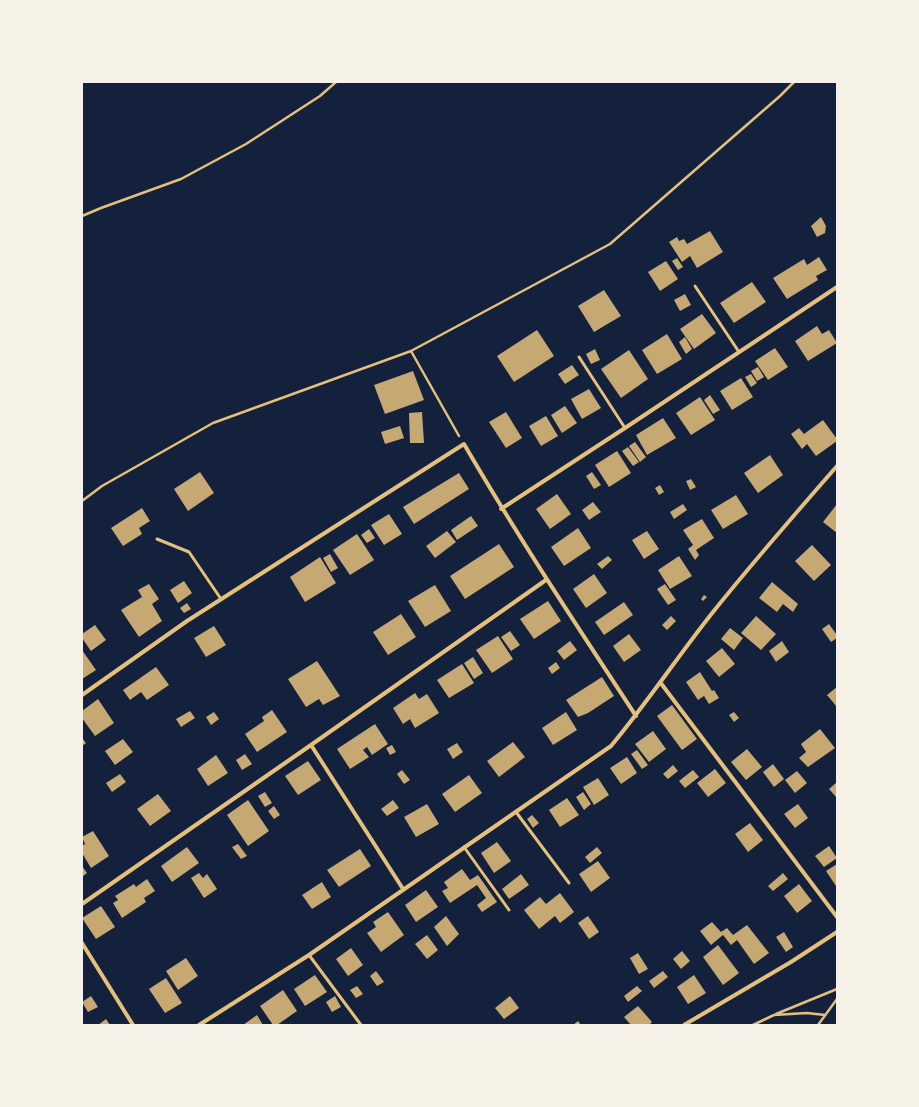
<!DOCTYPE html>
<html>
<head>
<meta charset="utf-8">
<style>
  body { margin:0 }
  #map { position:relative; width:919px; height:1107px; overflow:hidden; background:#14213d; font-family:Montserrat,sans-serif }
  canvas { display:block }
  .frame { position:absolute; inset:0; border:83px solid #f6f1e7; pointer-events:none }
</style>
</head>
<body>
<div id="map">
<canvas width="919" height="1107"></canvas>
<div class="frame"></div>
</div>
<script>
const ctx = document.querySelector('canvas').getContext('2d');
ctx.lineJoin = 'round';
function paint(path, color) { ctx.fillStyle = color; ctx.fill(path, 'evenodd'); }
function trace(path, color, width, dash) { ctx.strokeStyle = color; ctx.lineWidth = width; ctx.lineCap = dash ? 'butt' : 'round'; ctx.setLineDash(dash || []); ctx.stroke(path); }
const building = new Path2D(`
  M821 217 826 226 825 233 817 237 811 226Z
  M710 231 723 252 697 268 690 256 682 262 669 242 677 237 679 241 684 239 687 244Z
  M819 257 827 270 816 276 818 280 787 299 773 278 804 259 807 265Z
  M677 258 683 267 678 270 672 261Z
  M666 261 678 279 660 291 648 272Z
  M752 282 766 302 734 323 720 303Z
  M604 290 621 316 594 332 578 306Z
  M685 294 691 305 680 311 674 300Z
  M702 314 716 333 694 349 680 329Z
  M817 326 822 334 829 330 837 343 808 361 795 341Z
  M537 330 554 356 514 382 497 356Z
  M667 334 682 359 657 374 642 350Z
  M685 337 692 349 686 354 679 342Z
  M775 348 788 367 768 380 755 361Z
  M595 349 600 360 591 364 586 354Z
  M629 350 648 379 621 398 601 369Z
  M572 365 579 375 565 384 558 374Z
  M758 367 764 377 757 381 751 371Z
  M413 371 424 400 385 414 374 385Z
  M751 374 757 383 751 387 745 377Z
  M741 378 753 397 732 410 720 391Z
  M589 389 601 408 582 419 571 399Z
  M710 395 720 410 713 414 704 400Z
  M700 397 715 420 691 435 676 413Z
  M565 406 577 423 562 433 551 415Z
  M422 412 424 443H410L409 413Z
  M506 412 522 438 506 448 489 422Z
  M546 416 558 436 541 446 529 426Z
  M663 418 676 438 647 455 636 435Z
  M823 420 837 439V441L816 456 807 444 802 449 791 434 799 428 804 434Z
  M400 426 404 438 385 444 381 432Z
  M635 442 646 457 640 462 629 446Z
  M628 447 639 462 633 466 622 451Z
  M617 451 631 473 609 487 595 465Z
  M770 455 783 475 758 493 744 473Z
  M200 472 214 493 188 511 174 489Z
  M592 472 601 485 594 489 586 476Z
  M459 473 469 489 414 524 403 507Z
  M691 479 696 487 690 490 686 481Z
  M660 485 664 492 659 495 655 488Z
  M557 494 571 514 550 529 536 509Z
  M736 495 748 514 723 529 711 510Z
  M593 502 601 512 589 520 582 510Z
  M683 504 687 510 674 519 670 512Z
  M837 504V533L823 522Z
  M142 508 150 521 139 528 142 534 123 546 111 528Z
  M389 514 402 534 384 545 371 525Z
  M471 516 478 526 457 540 451 530Z
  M702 519 714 538 696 550 699 555 695 560 688 549 693 545 683 530Z
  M578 528 591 548 564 566 551 547Z
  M369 529 375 538 367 543 361 535Z
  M447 531 456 542 435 558 426 546Z
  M647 531 659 549 644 559 632 540Z
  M357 534 374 560 350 575 333 550Z
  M499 544 514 567 465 599 450 576Z
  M812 545 831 565 814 581 795 561Z
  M330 554 338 568 331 572 323 558Z
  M608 556 612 560 602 569 597 564Z
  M679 556 692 576 670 589 658 570Z
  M320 557 336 583 305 602 290 577Z
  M594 574 607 593 586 608 573 589Z
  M184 581 192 593 178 603 170 590Z
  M772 582 798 604 793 612 783 604 777 612 759 598Z
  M149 584 159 599 152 604 162 621 139 637 121 610 142 597 138 590Z
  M665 584 676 600 668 605 657 589Z
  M435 585 451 611 425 627 408 601Z
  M704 595 707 597 703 601 701 599Z
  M548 601 561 621 534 639 520 619Z
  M624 602 633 615 604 635 595 622Z
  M187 603 191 609 184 613 180 608Z
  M401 614 416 637 388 655 373 632Z
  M671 616 676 621 667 630 662 625Z
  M756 616 776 634 761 650 741 633Z
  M829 624 837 635V638L831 642 822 629Z
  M95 625 106 640 91 651 82 638V634Z
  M214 626 226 645 206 657 194 638Z
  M730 628 743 638 734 650 721 639Z
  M510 631 520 645 511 651 501 637Z
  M629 634 641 650 624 662 613 646Z
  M498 636 513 659 492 673 476 650Z
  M570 641 577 650 564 660 557 651Z
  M782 641 789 652 776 662 769 651Z
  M722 648 735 664 719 677 706 661Z
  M82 650 96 670 82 679Z
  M473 657 483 673 474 679 464 663Z
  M317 661 340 696 323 705 319 699 306 707 288 679Z
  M556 662 560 668 552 674 548 668Z
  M462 664 474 683 449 698 437 680Z
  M156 667 169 685 147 700 141 692 130 700 123 690Z
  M700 672 712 691 714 690 719 698 709 704 704 696 698 700 686 682Z
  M602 677 614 696 588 713 578 717 566 700Z
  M837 687V707L827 695Z
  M415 693 419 699 427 694 439 713 415 728 410 719 403 724 393 708Z
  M98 699 114 723 95 736 82 718V711Z
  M672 705 697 739 682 750 657 716Z
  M272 710 287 732 257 752 245 734 264 721 262 717Z
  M190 711 195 718 181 727 176 719Z
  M214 712 219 719 211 725 206 717Z
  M566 712 577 730 553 745 542 728Z
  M734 712 739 718 734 722 729 715Z
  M375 724 388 744 372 755 367 747 363 750 369 757 350 769 337 749Z
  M820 729 835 748 808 767 799 758 806 752 801 744Z
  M653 731 666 749 649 762 635 744Z
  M82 738 86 743 82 746Z
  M123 739 133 752 115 765 105 751Z
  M513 742 525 757 499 777 487 761Z
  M457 743 463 752 453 759 447 749Z
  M392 745 396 752 390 755 386 748Z
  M747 749 762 767 746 780 731 762Z
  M637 750 648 765 642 769 631 754Z
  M245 754 252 764 242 770 236 760Z
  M216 755 228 773 208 786 197 769Z
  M627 757 637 773 621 784 610 768Z
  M308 761 321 780 298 795 285 776Z
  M773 764 784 779 774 787 763 772Z
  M673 765 678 771 668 779 663 774Z
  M715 769 726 783 708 797 697 783Z
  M402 770 410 780 404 784 397 774Z
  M693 770 699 777 685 788 679 781Z
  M797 771 807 783 795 793 785 780Z
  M120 774 126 782 112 792 106 783Z
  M469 775 482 793 455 812 442 794Z
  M598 778 609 795 594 805 583 787Z
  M837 782V798L829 789Z
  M265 792 272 803 265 807 258 796Z
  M583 792 591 804 584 810 576 797Z
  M158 794 171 811 150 826 137 809Z
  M567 798 579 815 560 827 549 810Z
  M248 800 269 831 248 846 227 815Z
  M393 800 399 808 387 816 381 809Z
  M427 804 439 824 416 837 404 817Z
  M798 804 808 818 795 828 784 814Z
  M274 806 280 815 274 819 268 811Z
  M532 815 539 823 533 828 527 819Z
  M750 823 763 840 748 852 735 834Z
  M93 831 109 856 91 868 82 853V846L85 844 82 837Z
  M497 842 511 861 494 873 481 853Z
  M238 844 247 856 241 859 232 847Z
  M829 846 837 858 824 867 815 856Z
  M187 847 199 863 172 882 161 866Z
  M597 847 602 853 590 863 585 857Z
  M360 849 371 866 339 887 327 870Z
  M598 861 610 878 591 892 579 874Z
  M837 864V885L836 886 826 871Z
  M82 866 87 873 82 877Z
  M462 869 470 880 478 875 497 902 482 912 477 905 486 898 477 885 450 903 442 891 448 888 444 882Z
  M199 873 203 878 207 874 217 889 204 898 191 878Z
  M783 873 788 879 773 891 768 886Z
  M521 874 529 885 509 899 502 889Z
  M147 879 155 891 144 898 146 902 122 918 113 903 118 900 115 896 134 884 136 887Z
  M322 882 331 897 312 909 302 895Z
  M799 884 812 901 797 913 784 896Z
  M426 890 438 907 416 922 405 905Z
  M560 893 574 912 560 923 555 916 539 929 524 910 540 897 546 904Z
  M101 906 115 927 96 939 82 918Z
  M388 912 404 935 381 952 367 933 376 927 373 922Z
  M446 916 459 934 447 946 434 927Z
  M588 916 599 932 589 939 578 923Z
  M712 922 721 932 727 928 733 935 747 925 769 953 754 964 737 940 731 945 723 935 711 945 700 931Z
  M784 932 793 947 786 952 776 937Z
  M427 935 438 950 427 959 415 944Z
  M718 945 739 973 723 985 703 957Z
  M351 948 363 965 348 976 336 959Z
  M682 951 690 961 681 969 673 959Z
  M638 953 648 969 639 974 630 958Z
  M186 958 198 976 178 990 166 971Z
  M376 971 384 982 377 986 370 976Z
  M663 971 668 977 654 988 649 981Z
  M315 975 327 992 305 1006 294 989Z
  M694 975 706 993 688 1004 677 987Z
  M166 978 182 1003 165 1013 149 989Z
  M357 986 363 994 356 998 350 990Z
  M637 986 642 991 628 1002 624 996Z
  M283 990 297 1011 277 1025H273L260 1006Z
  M91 996 98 1007 88 1012 82 1002Z
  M335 996 341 1007 332 1012 326 1002Z
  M510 996 519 1008 504 1019 495 1008Z
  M638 1006 652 1022 649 1025H631L624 1017Z
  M257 1015 263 1025H243Z
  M106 1019 110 1025H98Z
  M578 1021 581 1025H573Z`);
const path = new Path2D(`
  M82 216 101 208 181 179 246 144 320 96 336 82
  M411 351 459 436
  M82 501 102 486 213 423 411 351 610 244 780 96 794 82
  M776 1014 837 989
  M753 1025 774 1015 807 1013 825 1015
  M818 1025 837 999`);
const service = new Path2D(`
  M695 286 739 352
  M579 357 625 428
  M157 539 189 552 221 599
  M516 812 569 883
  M464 847 509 910
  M309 955 361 1025`);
const minor = new Path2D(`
  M501 509 625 428 837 287
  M660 682 837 917
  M82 695 187 621 464 444C518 537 577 626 636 716
  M311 745 403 889
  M82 904 311 745 546 580
  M82 943 133 1025
  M199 1025 309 955 611 746C647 703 678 656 713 612 753 562 795 514 837 466
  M684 1025 791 962 837 932`);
paint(building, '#c6a872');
trace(path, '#e5c07b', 2.5);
trace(service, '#e5c07b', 3);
trace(minor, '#e5c07b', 4);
</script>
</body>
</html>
